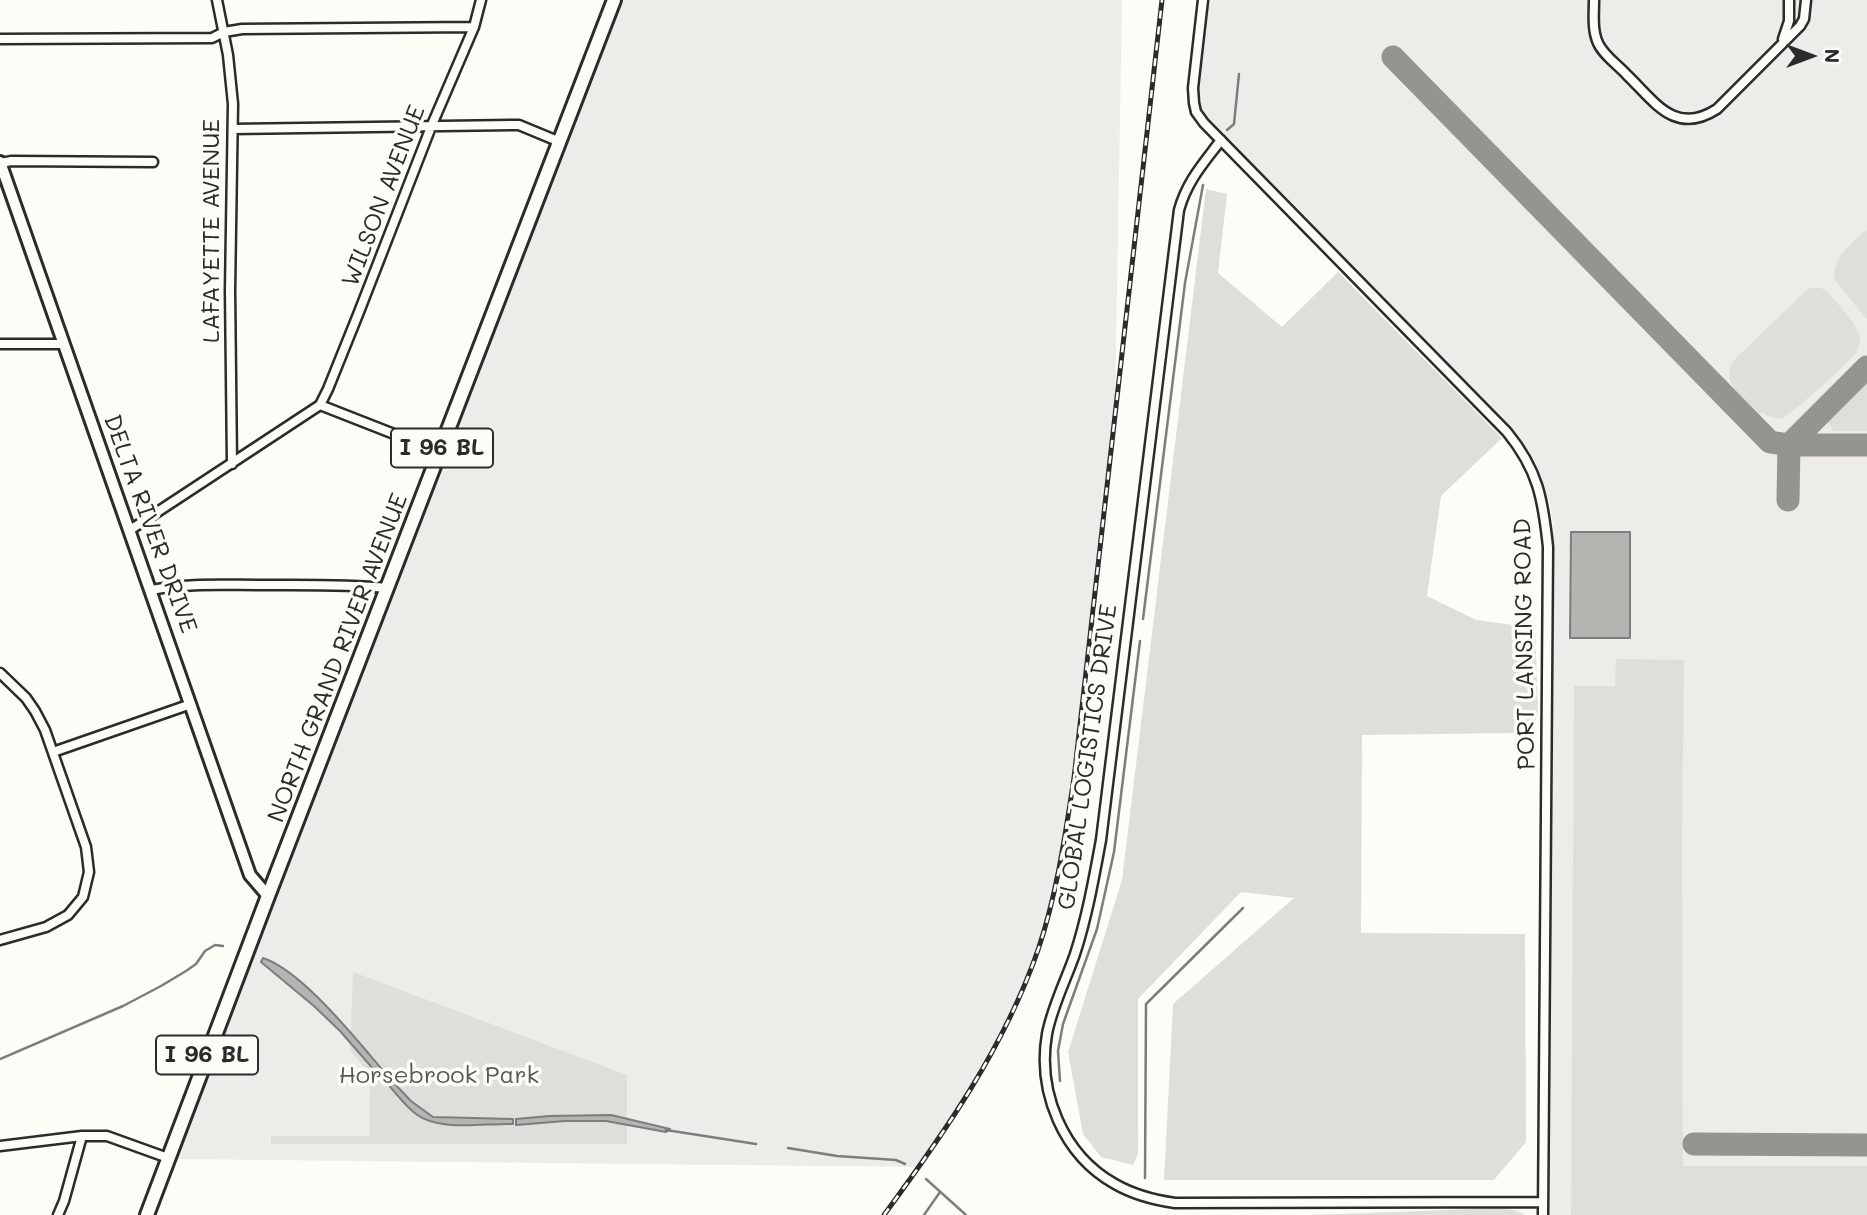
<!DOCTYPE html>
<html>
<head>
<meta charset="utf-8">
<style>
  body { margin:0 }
  #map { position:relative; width:1867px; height:1215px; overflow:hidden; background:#fdfcf7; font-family:Mali,sans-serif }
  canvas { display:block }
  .north { position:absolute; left:1776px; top:21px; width:70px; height:70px; -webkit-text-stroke:5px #fdfcf7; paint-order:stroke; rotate:90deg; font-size:19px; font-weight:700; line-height:28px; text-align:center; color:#2b2b2b }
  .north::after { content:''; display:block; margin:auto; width:24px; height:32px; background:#2b2b2b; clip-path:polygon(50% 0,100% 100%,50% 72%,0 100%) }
</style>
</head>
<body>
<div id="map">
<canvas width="1867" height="1215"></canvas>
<div class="north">N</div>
</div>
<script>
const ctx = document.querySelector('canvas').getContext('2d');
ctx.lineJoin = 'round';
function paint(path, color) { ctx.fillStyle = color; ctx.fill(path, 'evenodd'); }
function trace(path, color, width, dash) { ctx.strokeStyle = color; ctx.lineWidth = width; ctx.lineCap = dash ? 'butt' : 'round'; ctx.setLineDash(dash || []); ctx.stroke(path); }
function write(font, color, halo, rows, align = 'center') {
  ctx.font = font + ' Mali,sans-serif'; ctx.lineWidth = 7; ctx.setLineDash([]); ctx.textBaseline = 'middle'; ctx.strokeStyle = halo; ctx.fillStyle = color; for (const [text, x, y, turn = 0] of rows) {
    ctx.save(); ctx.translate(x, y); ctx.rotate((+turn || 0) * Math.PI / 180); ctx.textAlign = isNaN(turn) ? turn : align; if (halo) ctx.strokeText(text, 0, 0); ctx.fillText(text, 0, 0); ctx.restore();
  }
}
const built = new Path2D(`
  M615 0H1122L1115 404 1074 778 1057 881 1038 948 1020 996 971 1089 919 1167 177 1159Z
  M1208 0H1867V1215H1548L1553 544V524L1549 500 1533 460 1510 429 1204 115 1199 104 1198 92Z`);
const green = new Path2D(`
  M1206 189 1227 194 1218 273 1282 327 1338 272 1502 438 1441 496 1427 596 1476 620 1535 628 1538 713 1533 728 1515 733 1362 735 1361 933 1525 934 1526 1142 1494 1180H1164L1173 1004 1294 898 1241 892 1138 999V1154L1133 1165 1101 1157 1083 1134 1068 1052 1122 880Z
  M1867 229V320L1835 280C1831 257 1852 244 1867 229Z
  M1809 288H1821L1827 291C1834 300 1861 328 1860 339 1860 343 1857 351 1855 354 1849 362 1791 415 1783 418 1775 420 1768 416 1762 412L1760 414C1745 398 1720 384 1733 361Z
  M1867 383V431H1833L1828 421Z
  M1616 659 1684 660 1682 839 1683 1166H1867V1215H1571L1574 686H1615Z
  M353 972 627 1075V1144H271V1136H369L370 1074 350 1050Z
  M1501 1208 1518 1211 1525 1215H1312Z`);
const water = new Path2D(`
  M1571 532H1630V638H1570Z
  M263 958C303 971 358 1042 387 1075L382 1079 340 1031 315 1007 261 962Z
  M390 1079 411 1101 433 1117 513 1119V1124C484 1123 439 1132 416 1114 405 1106 395 1092 386 1082Z
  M611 1115 670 1129 666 1132 606 1121H565L516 1125V1119L549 1116Z`);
const stream = new Path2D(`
  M1227 130 1234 124 1239 74
  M1143 619 1185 283 1203 185
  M0 1059 123 1006 161 986 186 971 196 964 205 951 215 945 223 946
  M1060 1081 1058 1051 1063 1024 1097 929 1114 852 1140 641
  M666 1130 756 1144
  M788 1148 837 1156 896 1160 905 1164
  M1145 1178 1146 1004 1243 908
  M926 1179 966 1215
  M924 1215 940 1192`);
const taxiway = new Path2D(`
  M1393 57 1770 442 1789 445 1867 367
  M1788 500 1789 445H1867
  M1694 1144 1867 1145`);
const street = new Path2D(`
  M217 0 228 55 233 104 230 290 232 464
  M1203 0 1193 88 1194 103 1196 112 1204 123 1507 432C1538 470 1543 499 1548 547L1543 1215
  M1594 0C1594 14 1592 30 1598 43 1603 55 1618 65 1627 75 1655 102 1675 136 1717 109L1800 26 1804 19 1806 0
  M0 39 212 38 224 32 242 29 474 27
  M1783 39 1789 21V0
  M233 129 512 125H519L560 142
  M1221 140C1203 164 1187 181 1179 210L1101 840C1094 878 1087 917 1075 954 1066 980 1052 1007 1047 1034 1037 1092 1063 1155 1115 1184 1134 1195 1154 1200 1175 1203L1543 1202
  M1 163 11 161 153 162
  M0 344H64
  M320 405 440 452
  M130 530 320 405 328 389 359 312 431 127 474 27 481 0
  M151 590C186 583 223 585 258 585 301 585 345 584 387 588
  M0 673 26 698 35 711 45 730 86 847 89 872 83 897 68 915 46 927 0 940
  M53 752 191 704
  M0 1146 82 1136H107L168 1158
  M58 1215 64 1201 82 1136`);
const secondary = new Path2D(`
  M0 162 250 875 268 896`);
const primary = new Path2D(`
  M147 1215 268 896 614 0`);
const rail = new Path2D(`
  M884 1215C945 1132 1004 1048 1038 950 1057 894 1065 836 1074 778L1162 0`);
const shields = [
  [442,448,102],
  [207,1055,102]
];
const shieldNames = [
  ["I 96 BL",442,448],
  ["I 96 BL",207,1055]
];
const streetNames = [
  ["WILSON AVENUE",384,196,-69],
  ["LAFAYETTE AVENUE",212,231,-90],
  ["DELTA RIVER DRIVE",150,524,70],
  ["PORT LANSING ROAD",1525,644,-91],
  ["NORTH GRAND RIVER AVENUE",338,658,-69],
  ["GLOBAL LOGISTICS DRIVE",1088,757,-82]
];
const parkNames = [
  ["Horsebrook Park",439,1076]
];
paint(built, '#edece8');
paint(green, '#dfdeda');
paint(water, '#b5b4b1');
trace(water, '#7e7d7b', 2);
trace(stream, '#7e7d7b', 2.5);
trace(taxiway, '#949491', 23);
trace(street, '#2b2b2b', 13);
trace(secondary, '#2b2b2b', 16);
trace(primary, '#2b2b2b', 18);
trace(street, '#fdfcf7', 8);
trace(secondary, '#fdfcf7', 10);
trace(primary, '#fdfcf7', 12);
trace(rail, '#2b2b2b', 5);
trace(rail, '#fdfcf7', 2.5, [8]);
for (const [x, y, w] of shields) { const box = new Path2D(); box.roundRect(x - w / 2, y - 19.5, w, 39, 5); ctx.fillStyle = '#fdfcf7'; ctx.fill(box); trace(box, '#2b2b2b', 2); }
write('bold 23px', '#2b2b2b', null, shieldNames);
write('24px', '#2b2b2b', '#fdfcf7', streetNames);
write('24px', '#585857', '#fdfcf7', parkNames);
</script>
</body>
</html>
